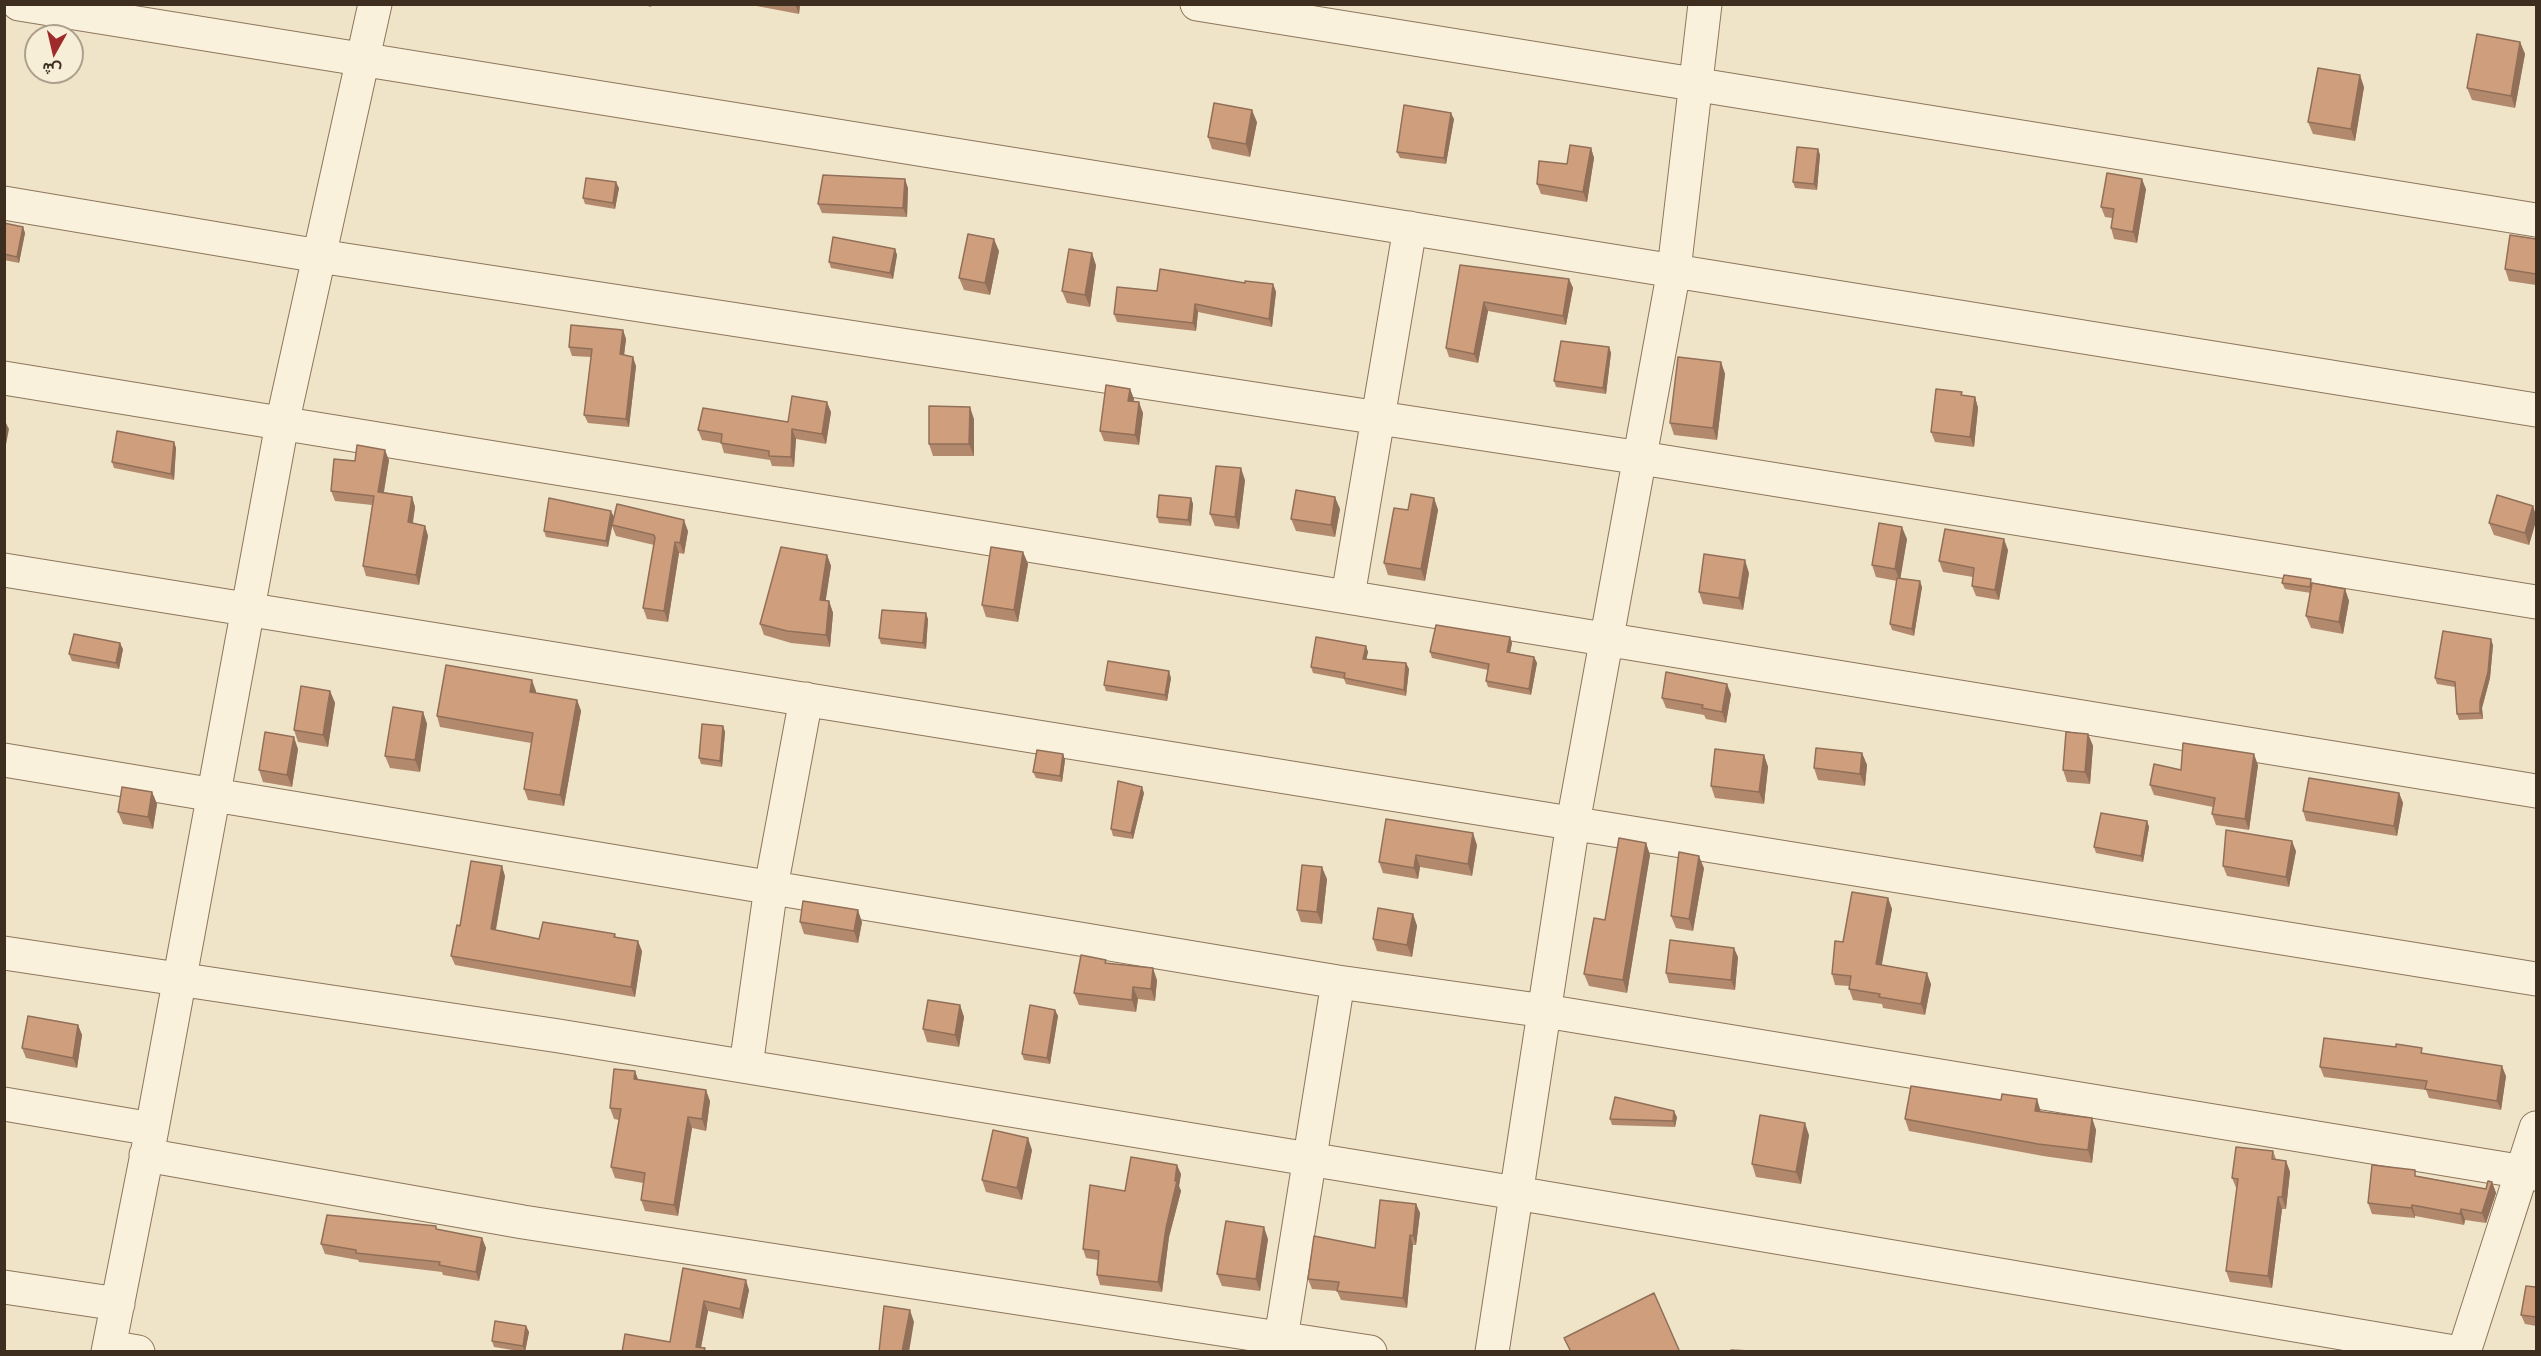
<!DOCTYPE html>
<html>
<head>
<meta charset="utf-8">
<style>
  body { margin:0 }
  #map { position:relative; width:2541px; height:1356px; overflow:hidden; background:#f0e4c8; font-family:Lora,Vazirmatn,serif }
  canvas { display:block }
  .frame { position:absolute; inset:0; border:6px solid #3d2e20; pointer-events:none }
  .north { position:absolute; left:24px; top:24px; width:60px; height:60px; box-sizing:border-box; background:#f7eed8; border:2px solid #ada18e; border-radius:50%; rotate:188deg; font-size:16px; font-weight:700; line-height:24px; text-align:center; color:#3d2e20 }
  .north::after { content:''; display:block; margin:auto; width:21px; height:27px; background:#9e2a2b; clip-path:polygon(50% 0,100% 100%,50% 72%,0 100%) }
</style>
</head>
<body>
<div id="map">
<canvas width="2541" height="1356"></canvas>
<div class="frame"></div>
<div class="north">ش</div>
</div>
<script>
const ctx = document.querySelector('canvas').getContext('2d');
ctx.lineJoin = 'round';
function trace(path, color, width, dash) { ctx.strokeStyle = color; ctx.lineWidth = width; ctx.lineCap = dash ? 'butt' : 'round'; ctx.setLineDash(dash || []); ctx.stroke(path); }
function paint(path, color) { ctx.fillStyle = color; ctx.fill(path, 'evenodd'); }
const minor = new Path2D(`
  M19 4 2536 410
  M1197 4 2536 220
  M4 203 319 256 1641 458 2536 602
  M4 378 2536 791
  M4 570 2536 979
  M1348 596 1410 228
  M4 760 1338 982 1545 1011 2536 1174
  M4 953 559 1036 1516 1193 2454 1352
  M746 1066 771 887 806 699
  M4 1104 152 1129
  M146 1155 523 1222 1370 1352
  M4 1287 118 1304
  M1281 1338 1338 982
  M109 1347 138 1352
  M108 1352 152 1129 282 424 375 4
  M1492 1352 1573 823 1674 270 1705 4
  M2464 1352 2536 1128`);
const wall = new Path2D(`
  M639 4H652L651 7Z
  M746 4H800L799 14Z
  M2520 42 2525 54 2515 108 2472 100 2467 88Z
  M2364 87 2355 141 2313 134 2308 122Z
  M1454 119 1446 164 1400 158 1397 152Z
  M1257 122 1250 157 1212 149 1208 137Z
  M1591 148 1594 158 1587 202 1541 194 1537 184Z
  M1818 149 1820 155 1817 190 1795 188 1793 182Z
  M619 188 615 209 585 204 583 198Z
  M908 188 907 217 822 213 818 204Z
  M2146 189 2137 243 2114 239 2111 228 2112 218 2105 217 2101 207Z
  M4 223 23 227 25 233 19 263 4 260Z
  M2536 239V285L2509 281 2505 269Z
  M895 249 897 255 893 279 831 268 829 262Z
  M999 251 990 295 964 290 959 278Z
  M1096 265 1090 307 1067 303 1062 291Z
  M1460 265 1569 279 1573 288 1566 325 1488 311 1478 363 1449 357 1446 348Z
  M1245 283 1273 284 1276 292 1272 327 1198 312 1196 331 1117 322 1114 314 1157 291Z
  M623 330 626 339 624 355 636 366 629 427 588 423 584 415 591 357 572 356 569 347Z
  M1609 347 1611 353 1606 394 1556 387 1554 381Z
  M1721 362 1725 374 1717 440 1674 435 1670 423Z
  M1130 389 1134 399 1133 402 1143 413 1139 445 1104 441 1100 431Z
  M1963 396 1975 397 1978 408 1974 447 1935 442 1931 432Z
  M831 412 826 444 796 439 794 467 772 466 770 460 724 453 721 443 702 440 698 430 788 422Z
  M974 419V456H933L929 444Z
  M174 442 176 448 174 480 114 468 112 462Z
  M389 460 384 492 412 497 415 507 413 523 425 526 428 536 419 585 366 576 363 566 372 505 335 501 331 491 355 461Z
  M1245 480 1239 529 1215 526 1210 514Z
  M1191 498 1193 504 1191 526 1159 523 1157 517Z
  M1434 498 1438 510 1425 581 1388 575 1384 563 1408 510Z
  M2533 506 2536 516V521L2529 545 2494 535 2489 523Z
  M1340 509 1335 537 1296 531 1291 519Z
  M614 517 688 531 684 554 679 553 668 622 647 619 643 608 654 545 616 536 612 526 608 547 546 537 544 531Z
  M1907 539 1900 578 1922 587 1914 636 1892 630 1890 624 1897 581 1876 577 1872 565Z
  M2008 550 1999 600 1976 596 1972 586 1973 577 1943 572 1939 561Z
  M1023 552 1028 564 1018 622 986 617 982 605Z
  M827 555 831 566 825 601H829L833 613 830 647 791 643 764 635 760 624Z
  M1749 573 1743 610 1703 604 1699 592Z
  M2282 583H2313L2345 589 2349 601 2343 634 2311 628 2306 616 2311 593 2285 589Z
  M928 619 926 649 881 644 879 638Z
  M1510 637 1512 643 1510 652 1534 657 1537 663 1531 695 1488 687 1486 681 1488 670 1432 658 1430 652Z
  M2493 645 2490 678 2482 708 2483 719 2459 720 2457 714 2455 687 2437 684 2435 678Z
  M1366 646 1368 652 1366 659 1406 663 1409 669 1406 696 1346 684 1344 679 1313 673 1311 667Z
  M123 649 119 669 72 661 69 654Z
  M1171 678 1167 701 1106 691 1104 685Z
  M330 691 335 703 328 747 298 742 294 730Z
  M536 691 535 693 577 700 581 711 564 806 528 800 524 789 531 743 440 727 437 716Z
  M1731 694 1726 723 1706 719 1704 715 1666 708 1662 698Z
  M423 712 427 724 420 772 390 768 385 756Z
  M723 726 725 732 722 767 701 764 699 758Z
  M2088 734 2093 746 2090 784 2067 782 2063 770Z
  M298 749 292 787 263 782 259 770Z
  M1862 753 1867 765 1865 786 1818 780 1814 768Z
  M1063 754 1065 760 1062 782 1036 778 1033 772Z
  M1764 755 1768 767 1764 804 1715 798 1711 786Z
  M2258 765 2249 830 2216 825 2212 814 2213 807 2154 795 2150 785 2181 770Z
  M152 792 157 804 153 829 123 824 118 812Z
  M1144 793 1133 839 1113 836 1111 829Z
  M2399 793 2403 803 2397 836 2306 821 2303 811Z
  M2147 821 2149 827 2143 862 2096 853 2094 847Z
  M1646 843 1650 855 1627 993 1589 986 1584 974 1605 920Z
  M1477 845 1472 876 1420 867 1418 879 1383 873 1379 862Z
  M2296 851 2289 887 2227 876 2223 866Z
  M1704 868 1693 931 1676 928 1671 916Z
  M505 876 496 930 539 939 615 934 616 938 642 951 635 997 455 965 451 956 460 926Z
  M1327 879 1322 924 1301 922 1297 910Z
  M1888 898 1892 909 1881 965 1931 984 1925 1015 1883 1008 1882 1004 1853 1000 1849 989V986L1835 985 1832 974 1843 942Z
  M1413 914 1417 926 1412 957 1377 951 1373 939Z
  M800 922H862L858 943 804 934Z
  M1738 957 1735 990 1669 983 1666 973Z
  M1107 964 1157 980 1155 1001 1138 999 1136 1012 1079 1005 1074 993Z
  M960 1005 964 1017 959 1047 927 1042 923 1029Z
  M1055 1010 1058 1016 1050 1064 1024 1060 1022 1054Z
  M78 1025 82 1035 77 1068 26 1058 22 1048Z
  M2424 1054 2506 1076 2501 1110 2429 1098 2426 1090 2324 1077 2320 1067Z
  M635 1071 638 1080 710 1101 706 1131 692 1128 678 1216 645 1211 641 1200 643 1183 615 1178 611 1167 619 1120 614 1119 610 1108Z
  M2041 1112 2092 1118 2096 1130 2092 1163 2043 1156 1909 1131 1905 1119Z
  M1677 1117 1675 1127 1612 1125 1610 1119Z
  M1809 1135 1801 1184 1756 1177 1752 1164Z
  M1032 1150 1022 1200 986 1192 982 1180Z
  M2273 1151 2276 1159 2286 1161 2290 1172 2286 1209H2282L2272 1288 2230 1282 2226 1271 2237 1190 2232 1178Z
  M1181 1174 1179 1186 1181 1191 1169 1237 1162 1292 1100 1285 1097 1275 1098 1260 1086 1258 1083 1249 1125 1191Z
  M2418 1176 2486 1189 2492 1182 2496 1193 2486 1223 2465 1220 2464 1225 2415 1216V1218L2372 1214 2368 1203Z
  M1416 1204 1420 1213 1416 1245H1413L1407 1308 1341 1300 1337 1291 1312 1289 1308 1279 1375 1248Z
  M438 1230 482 1238 486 1248 479 1281 443 1275 442 1272 359 1262 358 1260 325 1254 321 1244Z
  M1268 1239 1260 1291 1222 1286 1217 1274Z
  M683 1268 749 1290 743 1319 708 1311 701 1348Z
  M2536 1287V1326L2525 1324 2521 1315Z
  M526 1326 529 1332 525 1352 494 1347 492 1341Z`);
const shadedWall = new Path2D(`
  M795 4H800L799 14Z
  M2520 42 2525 54 2515 108 2511 96Z
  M2360 75 2364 87 2355 141 2351 129Z
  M1252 110 1257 122 1250 157 1246 144Z
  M1451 113 1454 119 1446 164 1444 158Z
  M1591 148 1594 158 1587 202 1583 192Z
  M1818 149 1820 155 1817 190 1814 184Z
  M905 179 908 188 907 217 903 208Z
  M2142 179 2146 189 2137 243 2133 232Z
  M616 182 619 188 615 209 613 203Z
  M23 227 25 233 19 263 17 257Z
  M994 239 999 251 990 295 985 283Z
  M895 249 897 255 893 279 890 273Z
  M1092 253 1096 265 1090 307 1085 295Z
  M1569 279 1573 288 1566 325 1563 316Z
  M1273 284 1276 292 1272 327 1269 319Z
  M1484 302 1488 311 1478 363 1474 354Z
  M1195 304 1198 312 1196 331 1193 323Z
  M623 330 626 339 623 363 620 354Z
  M1609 347 1611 353 1606 394 1603 388Z
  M633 357 636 366 629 427 626 419Z
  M1721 362 1725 374 1717 440 1713 428Z
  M1130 389 1134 399 1132 412 1128 401Z
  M1975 397 1978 408 1974 447 1970 437Z
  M827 402 831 412 826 444 822 434Z
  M1139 402 1143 413 1139 445 1135 435Z
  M970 407 974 419V456L969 444Z
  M6 423 9 429 4 455V435Z
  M792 429 796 439 794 467 791 457Z
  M174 442 176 448 174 480 171 474Z
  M385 450 389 460 382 502 378 492Z
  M1241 468 1245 480 1239 529 1235 517Z
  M412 497 415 507 411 532 408 522Z
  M1335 497 1340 509 1335 537 1331 525Z
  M1191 498 1193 504 1191 526 1188 520Z
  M1434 498 1438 510 1425 581 1421 569Z
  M2533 506 2536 516V521L2529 545 2525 533Z
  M611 511 614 517 608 547 606 541Z
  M684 520 688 531 684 554 680 543Z
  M425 526 428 536 419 585 416 575Z
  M1902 527 1907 539 1900 581 1895 569Z
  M2004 539 2008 550 1999 600 1995 590Z
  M675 542 679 553 668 622 664 611Z
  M1023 552 1028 564 1018 622 1014 610Z
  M827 555 831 566 824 612 820 600Z
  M1745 560 1749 573 1743 610 1739 598Z
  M1920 581 1922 587 1914 636 1912 629Z
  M2345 589 2349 601 2343 634 2339 622Z
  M829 601 833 613 830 647 826 635Z
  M926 613 928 619 926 649 923 643Z
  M1510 637 1512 643 1509 658 1507 652Z
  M2491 639 2493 645 2490 678 2482 708 2483 719 2480 713V702Z
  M120 643 123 649 119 669 116 663Z
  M1366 646 1368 652 1365 665 1363 659Z
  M1534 657 1537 663 1531 695 1529 689Z
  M1406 663 1409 669 1406 696 1404 690Z
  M1169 671 1171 678 1167 701 1165 695Z
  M532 680 536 691 534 703 530 692Z
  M1727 684 1731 694 1726 723 1722 712Z
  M330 691 335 703 328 747 323 735Z
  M577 700 581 711 564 806 560 795Z
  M423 712 427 724 420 772 415 760Z
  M723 726 725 732 722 767 720 761Z
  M2088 734 2093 746 2090 784 2085 772Z
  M294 737 298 749 292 787 287 775Z
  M1862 753 1867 765 1865 786 1860 774Z
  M1063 754 1065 760 1062 782 1060 776Z
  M2254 754 2258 765 2249 830 2245 819Z
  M1764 755 1768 767 1764 804 1759 792Z
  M1142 787 1144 793 1133 839 1131 833Z
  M152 792 157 804 153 829 148 817Z
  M2399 793 2403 803 2397 836 2394 826Z
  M2147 821 2149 827 2143 862 2141 856Z
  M1473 833 1477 845 1472 876 1468 864Z
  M2292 841 2296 851 2289 887 2286 877Z
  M1646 843 1650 855 1627 993 1623 980Z
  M1416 855 1420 867 1418 879 1414 868Z
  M1699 856 1704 868 1693 931 1689 919Z
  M502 866 505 876 494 939 491 929Z
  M1322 867 1327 879 1322 924 1317 912Z
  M1888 898 1892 909 1880 975 1876 964Z
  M858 910 862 922 858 943 854 931Z
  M1413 914 1417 926 1412 957 1407 945Z
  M638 941 642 951 635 997 631 987Z
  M1734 948 1738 957 1735 990 1731 980Z
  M1153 968 1157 980 1155 1001 1151 989Z
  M1927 973 1931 984 1925 1015 1921 1004Z
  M1133 987 1138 999 1136 1012 1132 1000Z
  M960 1005 964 1017 959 1047 955 1035Z
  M1055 1010 1058 1016 1050 1064 1047 1058Z
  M78 1025 82 1035 77 1068 73 1058Z
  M2502 1066 2506 1076 2501 1110 2497 1101Z
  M635 1071 639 1082 634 1079Z
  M706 1090 710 1101 706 1131 702 1119Z
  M2037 1099 2041 1112 2039 1123 2035 1111Z
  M1674 1111 1677 1117 1675 1127 1673 1121Z
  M688 1117 692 1128 678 1216 674 1205Z
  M2092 1118 2096 1130 2092 1163 2088 1150Z
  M1805 1123 1809 1135 1801 1184 1796 1172Z
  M1028 1138 1032 1150 1022 1200 1017 1188Z
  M2286 1161 2290 1172 2286 1209 2282 1197Z
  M1177 1165 1181 1174 1179 1186 1181 1191 1169 1237 1162 1292 1158 1282 1166 1228Z
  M2492 1182 2496 1193 2486 1223 2482 1213Z
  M2278 1197 2282 1209 2272 1288 2268 1276Z
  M1416 1204 1420 1213 1416 1245 1413 1236Z
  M2412 1205 2415 1216V1218L2411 1208Z
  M2461 1209 2465 1220 2464 1225 2460 1214Z
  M1264 1227 1268 1239 1260 1291 1256 1279Z
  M1410 1235 1413 1245 1407 1308 1403 1298Z
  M482 1238 486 1248 479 1281 476 1272Z
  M746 1280 749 1290 743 1319 740 1309Z
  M704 1301 708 1311 700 1352 696 1347Z
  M910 1310 914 1322 909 1352H902Z
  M526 1326 529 1332 525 1352 523 1346Z`);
const building = new Path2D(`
  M2477 34 2520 42 2511 96 2467 88Z
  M2318 68 2360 75 2351 129 2308 122Z
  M1214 103 1252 110 1246 144 1208 137Z
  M1404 105 1451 113 1444 158 1397 152Z
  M1570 145 1591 148 1583 192 1537 184 1539 161 1567 164Z
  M1797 147 1818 149 1814 184 1793 182Z
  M2107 173 2142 179 2133 232 2111 228 2114 209 2101 207Z
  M823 175 905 179 903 208 818 204Z
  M586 178 616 182 613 203 583 198Z
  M4 223 23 227 17 257 4 254Z
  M968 234 994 239 985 283 959 278Z
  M2510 235 2536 239V274L2505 269Z
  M833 237 895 249 890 273 829 262Z
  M1069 249 1092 253 1085 295 1062 291Z
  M1460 265 1569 279 1563 316 1484 302 1474 354 1446 348Z
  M1160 269 1245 283V281L1273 284 1269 319 1195 304 1193 323 1114 314 1117 287 1157 291Z
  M571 325 623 330 620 354 633 357 626 419 584 415 592 349 569 347Z
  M1561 341 1609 347 1603 388 1554 381Z
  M1678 357 1721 362 1713 428 1670 423Z
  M1106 385 1130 389 1128 401 1139 402 1135 435 1100 431Z
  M1936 389 1962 392 1961 395 1975 397 1970 437 1931 432Z
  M792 396 827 402 822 434 792 429 791 457 769 456V451L721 443 722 434 698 430 703 408 788 422Z
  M929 406 970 407 969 444H929Z
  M117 431 174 442 171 474 112 462Z
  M357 445 385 450 378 492 412 497 408 522 425 526 416 575 363 566 374 496 331 491 334 459 355 461Z
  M1216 466 1241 468 1235 517 1210 514Z
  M1296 490 1335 497 1331 525 1291 519Z
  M1411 494 1434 498 1421 569 1384 563 1394 508 1408 510Z
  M1159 495 1191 498 1188 520 1157 517Z
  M2497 495 2533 506 2525 533 2489 523Z
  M549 498 611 511 606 541 544 531Z
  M617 504 684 520 680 543 675 542 664 611 643 608 655 538 654 535 612 525Z
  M1879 523 1902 527 1895 569 1872 565Z
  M1945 529 2004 539 1995 590 1972 586 1974 568 1939 561Z
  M781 547 827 555 820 600 829 601 826 635 787 631 760 624Z
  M991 547 1023 552 1014 610 982 605Z
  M1704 554 1745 560 1739 598 1699 592Z
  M2284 575 2311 579 2310 587 2282 583Z
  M1897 578 1920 581 1912 629 1890 624Z
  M2312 583 2345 589 2339 622 2306 616Z
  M882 610 926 613 923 643 879 638Z
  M1436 625 1510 637 1507 652 1534 657 1529 689 1486 681 1489 664 1430 652Z
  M2443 631 2491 639 2488 672 2480 702V713L2457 714 2455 682 2435 678Z
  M74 634 120 643 116 663 69 654Z
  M1316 637 1366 646 1363 659 1406 663 1404 690 1344 678 1345 673 1311 667Z
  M1108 661 1169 671 1165 695 1104 685Z
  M446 665 532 680 530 692 577 700 560 795 524 789 533 733 437 716Z
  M1666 672 1727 684 1722 712 1702 708 1703 705 1662 698Z
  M301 686 330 691 323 735 294 730Z
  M393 707 423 712 415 760 385 756Z
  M702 724 723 726 720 761 699 758Z
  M265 732 294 737 287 775 259 770Z
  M2066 732 2088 734 2085 772 2063 770Z
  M2183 743 2254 754 2245 819 2212 814 2215 798 2150 785 2154 764 2181 770Z
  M1816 748 1862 753 1860 774 1814 768Z
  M1715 749 1764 755 1759 792 1711 786Z
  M1037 750 1063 754 1060 776 1033 772Z
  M2309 778 2399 793 2394 826 2303 811Z
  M1118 781 1142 787 1131 833 1111 829Z
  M122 787 152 792 148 817 118 812Z
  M2101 813 2147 821 2141 856 2094 847Z
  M1386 819 1473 833 1468 864 1416 855 1414 868 1379 862Z
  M2226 830 2292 841 2286 877 2223 866Z
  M1619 838 1646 843 1623 980 1584 974 1594 918 1605 920Z
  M1679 852 1699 856 1689 919 1671 916Z
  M471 861 502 866 491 929 539 939 543 922 615 934 614 937 638 941 631 987 451 956 457 925 460 926Z
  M1302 865 1322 867 1317 912 1297 910Z
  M1852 892 1888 898 1876 964 1927 973 1921 1004 1879 997 1880 994 1849 989 1851 976 1832 974 1835 941 1843 942Z
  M803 901 858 910 854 931 800 922Z
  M1378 908 1413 914 1407 945 1373 939Z
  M1670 940 1734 948 1731 980 1666 973Z
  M1081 955 1106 960 1105 963 1153 968 1151 989 1133 987 1132 1000 1074 993Z
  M928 1000 960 1005 955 1035 923 1029Z
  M1030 1005 1055 1010 1047 1058 1022 1054Z
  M28 1016 78 1025 73 1058 22 1048Z
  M2324 1038 2396 1047V1044L2422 1048 2421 1053 2502 1066 2497 1101 2425 1089 2427 1081 2320 1067Z
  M614 1069 635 1071 634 1079 706 1090 702 1119 688 1117 674 1205 641 1200 645 1173 611 1167 621 1109 610 1108Z
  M1911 1086 2001 1100 2002 1094 2037 1099 2035 1111 2092 1118 2088 1150 2038 1144 1905 1119Z
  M1615 1097 1674 1111 1673 1121 1610 1119Z
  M1760 1115 1805 1123 1796 1172 1752 1164Z
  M993 1130 1028 1138 1017 1188 982 1180Z
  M2236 1147 2273 1151 2272 1159 2286 1161 2282 1197H2278L2268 1276 2226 1271 2238 1179 2232 1178Z
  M1131 1157 1177 1165 1175 1181H1177L1166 1228 1158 1282 1097 1275 1099 1251 1083 1249 1090 1185 1125 1191Z
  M2372 1165 2415 1170V1176L2486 1189 2488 1181 2492 1182 2482 1213 2461 1209 2460 1214 2412 1205 2411 1208 2368 1203Z
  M1380 1200 1416 1204 1413 1236 1410 1235 1403 1298 1337 1291 1339 1282 1308 1279 1314 1236 1375 1248Z
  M327 1215 436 1226V1229L482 1238 476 1272 439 1265 440 1262 356 1253V1250L321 1244Z
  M1226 1221 1264 1227 1256 1279 1217 1274Z
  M683 1268 746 1280 740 1309 704 1301 696 1347 705 1348 704 1352H622L625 1334 670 1342Z
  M2526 1286 2536 1287V1317L2521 1315Z
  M1654 1293 1679 1350 1676 1352H1571L1564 1338Z
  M884 1306 910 1310 902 1352H879Z
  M495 1321 526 1326 523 1346 492 1341Z
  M1731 1350 1770 1352H1731Z`);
trace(minor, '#8d765c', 35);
trace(minor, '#faf1dc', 33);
paint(wall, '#b2896c');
paint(shadedWall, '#916f58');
paint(building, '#cf9f7d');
trace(building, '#916f58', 1.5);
</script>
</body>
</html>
